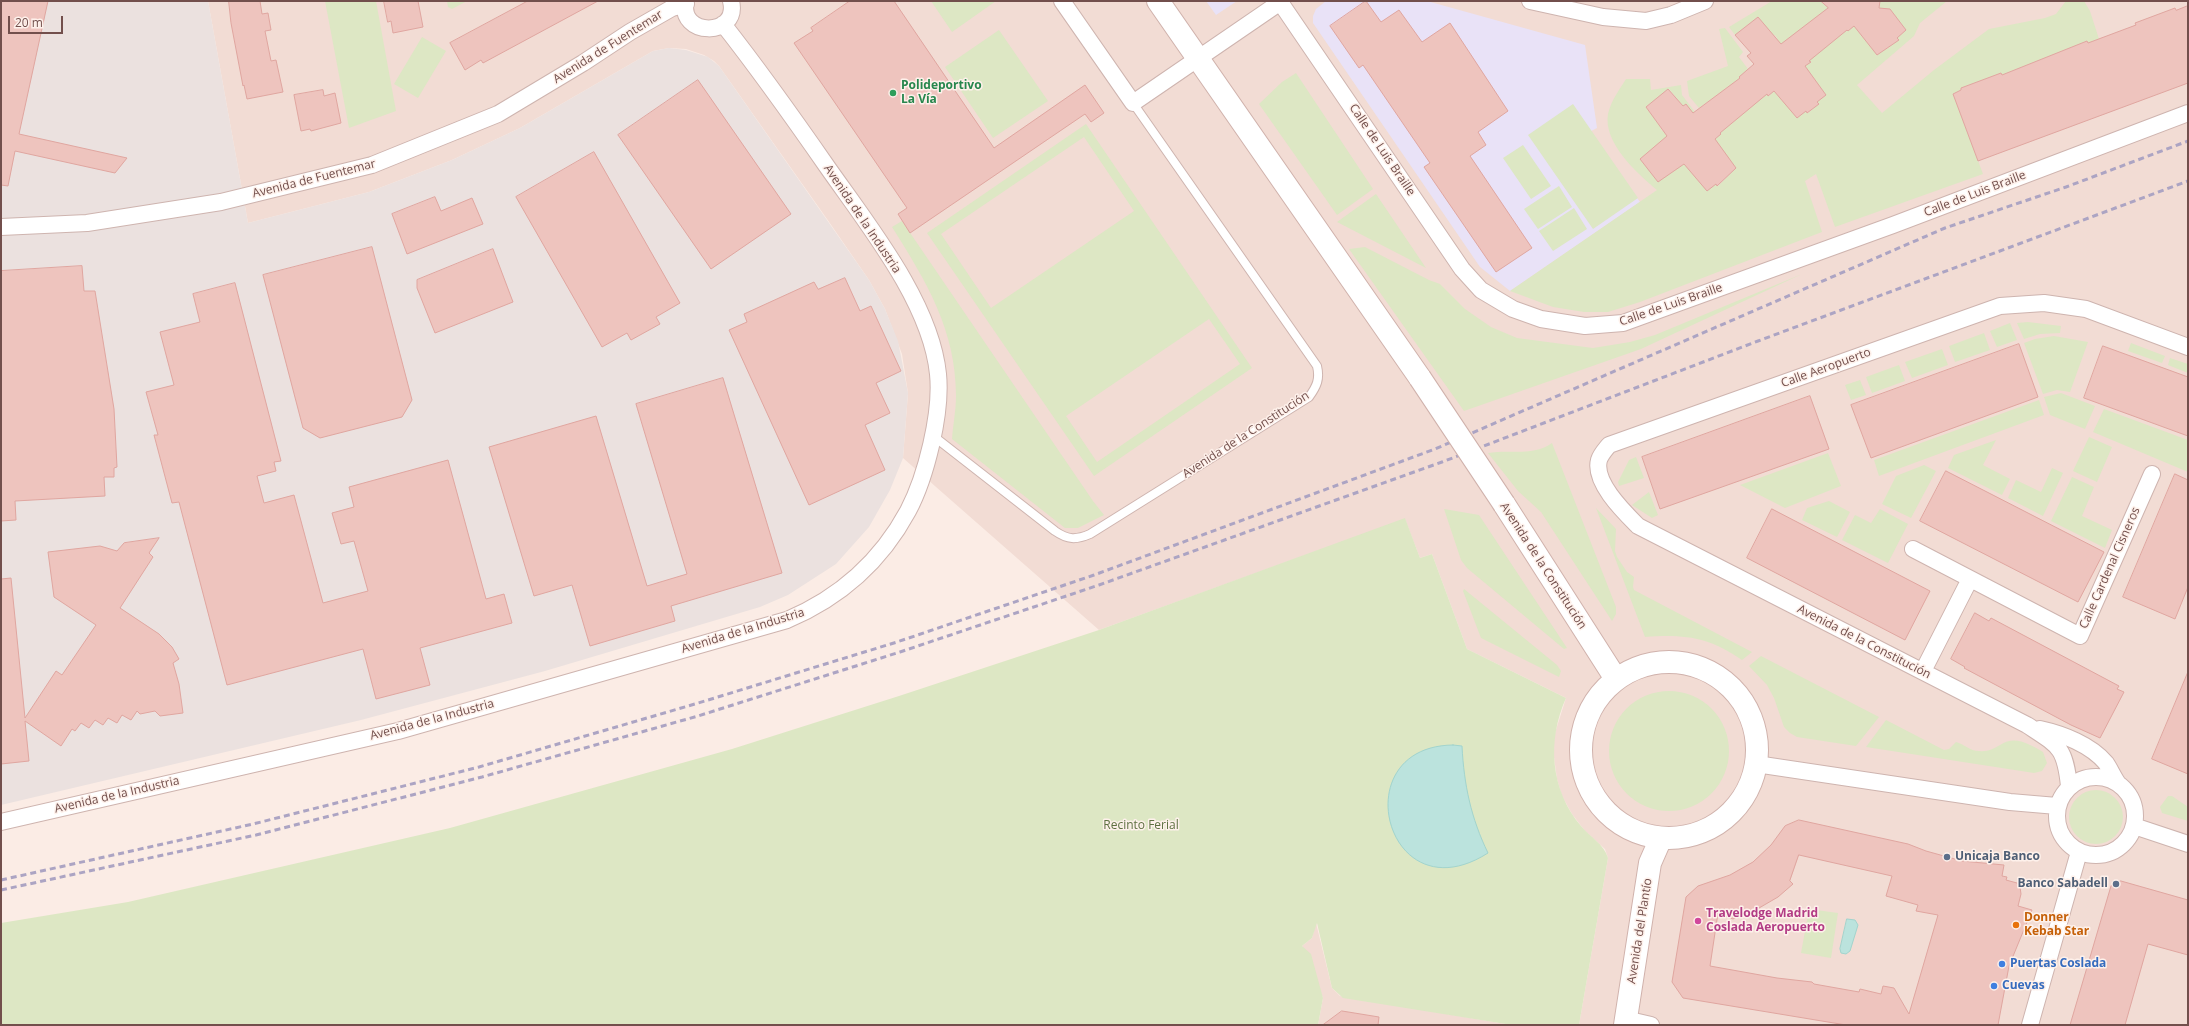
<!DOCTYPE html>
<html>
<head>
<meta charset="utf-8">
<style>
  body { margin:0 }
  #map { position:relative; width:2189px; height:1026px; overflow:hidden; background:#fbece5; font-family:"Open Sans",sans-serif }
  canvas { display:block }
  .frame { position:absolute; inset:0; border:2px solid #724f4c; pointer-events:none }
  .scale { position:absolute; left:8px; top:16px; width:55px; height:18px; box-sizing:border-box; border:2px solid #724f4c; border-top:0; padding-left:5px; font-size:12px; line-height:14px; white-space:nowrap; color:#724f4c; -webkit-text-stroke:3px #fef1eb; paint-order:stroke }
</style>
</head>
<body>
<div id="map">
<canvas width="2189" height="1026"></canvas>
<div class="frame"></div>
<div class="scale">20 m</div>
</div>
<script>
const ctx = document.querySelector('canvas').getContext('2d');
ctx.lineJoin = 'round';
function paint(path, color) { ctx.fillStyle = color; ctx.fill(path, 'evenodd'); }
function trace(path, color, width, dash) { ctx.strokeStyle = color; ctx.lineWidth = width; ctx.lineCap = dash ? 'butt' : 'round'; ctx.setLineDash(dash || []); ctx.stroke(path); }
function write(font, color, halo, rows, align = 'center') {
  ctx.font = font + ' "Open Sans",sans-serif'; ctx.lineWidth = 3; ctx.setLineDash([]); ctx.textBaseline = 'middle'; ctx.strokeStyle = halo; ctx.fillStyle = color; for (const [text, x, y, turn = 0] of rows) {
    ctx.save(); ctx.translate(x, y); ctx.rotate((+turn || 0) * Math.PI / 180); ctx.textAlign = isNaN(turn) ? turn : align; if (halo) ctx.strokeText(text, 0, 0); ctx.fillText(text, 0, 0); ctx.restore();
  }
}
const residential = new Path2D(`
  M208 1H2188V1025H1579L1608 858 1605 849 1585 831 1572 814 1562 796 1557 779 1554 757V736L1566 698 1467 649 1432 554 1420 558 1405 519 1099 630 903 458 908 393 902 354 885 309 869 280 827 219 719 66 714 61 704 55 686 49 669 48 653 51 520 128 452 160 369 192 248 223Z
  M1316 923 1332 988 1340 996 1512 1025H1318L1323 998 1302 946 1312 938Z`);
const industrial = new Path2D(`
  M1 1H208L248 223 369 192 452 160 520 128 653 51 669 48 686 50 708 57 719 66 869 280 885 309 898 341 908 393 903 458 890 490 869 527 836 564 788 595 760 607 545 671 361 720 1 805Z`);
const education = new Path2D(`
  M1206 1H1237L1216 15Z
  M1326 1H1427L1585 45 1597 128 1591 131 1640 202 1510 291 1480 267 1313 23V16L1316 9Z`);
const green = new Path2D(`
  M325 1H376L396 111 349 128Z
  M447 1H467L452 9 448 7Z
  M931 1H996L952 32Z
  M1772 1H1838L1787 43 1777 45V38L1775 35 1773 36 1758 17 1735 35 1729 27Z
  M1880 1H1947L1920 23 1914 36 1857 85 1882 113 1934 70 1989 29 2045 18 2056 14 2066 1H2084L2090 11 2099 39 2088 43 2087 41 2002 75 2001 73 1961 88V90L1953 94 1983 174 1835 227 1816 174 1805 181 1822 232 1640 302 1608 312H1584L1553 307 1510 291 1657 190C1637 173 1603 143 1608 114 1611 101 1619 90 1626 79H1650L1651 90 1681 85 1682 95 1698 116 1683 106 1669 89 1646 107 1661 126 1660 127 1662 131H1669L1665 141 1662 140 1658 144 1679 168 1682 165 1683 161 1707 191 1716 184 1718 186 1736 168 1721 150 1720 145 1709 147 1720 133 1767 94 1769 96 1772 93 1773 89 1780 93V98L1782 101 1784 100 1797 118 1806 111 1808 113 1819 104 1817 102 1826 95 1803 64 1807 65 1810 62 1809 60 1847 30 1848 31 1851 28 1852 24 1860 28V34L1862 37 1864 36 1887 49 1898 40 1897 38 1906 30 1890 9 1879 10Z
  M1725 28 1743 52 1739 57 1748 69 1739 77 1740 78 1699 108 1689 96 1687 81 1728 66 1719 29Z
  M999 30 1048 101 993 138 945 67Z
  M422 37 446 51 418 98 394 84Z
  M1296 73 1373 189 1337 215 1259 104 1282 82Z
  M1573 104 1638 198 1593 229 1528 135Z
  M1086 124 1252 368 1094 476 927 233ZM1084 137 1134 211 991 308 941 234ZM1209 319 1240 364 1097 462 1066 416Z
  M1523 145 1551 186 1531 199 1503 158Z
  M1559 186 1572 207 1538 229 1524 209Z
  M1376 194 1426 268 1337 222Z
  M1574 208 1587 229 1553 251 1539 231Z
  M902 221 1093 501 1104 515 1078 528H1065L952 439C953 425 956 410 956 396 956 330 926 281 892 227Z
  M1365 247 1429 280 1440 284 1465 309 1491 327 1517 338 1593 348 1630 342 1655 335 1802 274 1641 349 1464 411 1349 249Z
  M2028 322 2061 326 2060 333 2040 334 2024 339 2017 323Z
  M2010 323 2017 340 1997 347 1990 331Z
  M1984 333 1990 350 1955 362 1949 346Z
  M2054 336 2088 342 2070 392 2057 390 2043 394 2024 343 2035 339Z
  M2131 343 2165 356 2162 363 2128 351Z
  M1942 349 1948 365 1912 378 1905 362Z
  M2170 358 2188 364V373L2168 365Z
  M1899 365 1905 381 1872 393 1866 377Z
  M1860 380 1866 395 1851 400 1845 385Z
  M2061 393 2095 406 2085 429 2050 415 2044 397Z
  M2039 400 2044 415 1879 476 1874 460Z
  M2104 409 2188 440V472L2093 432Z
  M2089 437 2112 447 2097 482 2073 471Z
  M1996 440 1983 465 2010 479 2002 495 1948 468 1954 455Z
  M1552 443 1616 607V614L1612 621 1541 512 1518 491 1488 453C1511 449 1532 457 1552 443Z
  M1828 453 1841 486 1785 508 1740 485Z
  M1636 457 1644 478 1619 486 1618 482 1629 460Z
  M1924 465 1936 471 1911 518 1882 504 1896 476Z
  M2052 468 2063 473 2043 516 2008 498 2016 480 2041 492Z
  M2072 477 2094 487 2082 516 2112 530 2105 548 2051 521Z
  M1649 492 1658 515 1652 518 1632 505Z
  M1829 501 1850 512 1837 537 1802 520 1807 508Z
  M1596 508 1616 529 1615 551 1617 557 1627 572 1634 577 1633 587 1634 590 1752 652 1742 660C1709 637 1684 634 1645 637Z
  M1444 509 1479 515 1567 648 1564 649 1467 568 1461 560Z
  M1880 509 1908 524 1888 563 1842 540 1855 515 1871 523Z
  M1405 518 1420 558 1432 554 1467 649 1566 698C1547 741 1550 789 1581 826 1590 837 1604 844 1608 858L1579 1025H1512L1343 998 1332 988 1317 923 1312 938 1302 946 1311 954 1323 998 1318 1025H1V923L128 902 450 828 732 749 899 696 1099 630Z
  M1464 589 1557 665 1561 671 1559 677 1481 638 1463 591Z
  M1761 656 1879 717 1856 746 1797 737 1790 733 1784 727 1774 698 1767 685 1749 666Z
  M1609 751a60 60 0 1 1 120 0a60 60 0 1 1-120 0Z
  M1886 720 1944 750 1949 749 1956 742C1964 744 1970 751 1979 751 1987 752 1993 749 2000 745 2015 735 2029 744 2043 752L2047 763 2042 771 2034 773 1866 747Z
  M2069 817a27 27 0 1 1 54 0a27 27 0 1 1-54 0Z
  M2168 796H2172L2188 807V821L2162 813 2160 807Z
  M1809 909 1838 913 1831 958 1801 953Z`);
const water = new Path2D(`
  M1453 745 1462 746C1464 785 1471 818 1488 853 1386 918 1342 746 1453 745Z
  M1847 919 1855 920 1858 925 1850 951 1846 954 1841 953 1840 949Z`);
const building = new Path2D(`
  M1 1H48L19 134 127 158 115 173 15 151 8 186 1 185Z
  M229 1H260L262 14 268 13 271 30 265 31 271 61 276 60 283 92 247 99 244 85 243 86 231 23Z
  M384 1H418L423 27 393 33 391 21 388 22Z
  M528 1H598L483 63 481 60 465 70 450 43Z
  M850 1H894L994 148 1085 85 1104 113 1091 122 1085 114 910 233 898 214 907 208 794 43 813 31 811 28Z
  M1366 1 1381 22 1399 10 1422 42 1450 23 1508 111 1478 132 1486 145 1470 156 1532 248 1496 272 1424 167 1430 163 1363 65 1359 68 1330 26Z
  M1821 1H1880L1879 8 1890 9 1906 30 1897 38 1899 40 1877 55 1854 26 1848 31 1847 30 1809 61 1811 62 1805 66 1826 95 1817 102 1819 104 1807 113 1806 111 1797 118 1774 91 1768 96 1767 94 1720 133 1721 134 1715 139 1736 168 1717 186 1716 184 1707 191 1684 164 1658 182 1640 159 1667 136 1646 107 1668 89 1683 106 1686 104 1693 113 1740 78 1739 77 1754 64 1747 56 1751 53 1735 35 1758 17 1781 44 1828 8Z
  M2188 6V83L1978 161 1953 94 1961 90V88L2001 73 2002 75 2087 41 2088 43 2136 25 2135 23 2175 8 2176 10Z
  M698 80 791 214 711 269 618 135Z
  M323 90 324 96 335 93 341 123 311 131 310 129 301 131 294 95Z
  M594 152 680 303 656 317 660 324 631 340 627 333 602 347 516 197Z
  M435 197 441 211 472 198 483 224 407 254 392 214Z
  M372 247 412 400 402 417 320 438 303 428 263 275Z
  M493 249 513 302 435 333 417 288V280Z
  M82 266 84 291H95L114 409 117 467 114 468V477H104L105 496 15 501 16 520 1 521V271Z
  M845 278 860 311 871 306 901 371 876 383 890 413 865 425 885 470 809 505 729 330 747 322 744 314 814 282 818 289Z
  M235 283 281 461 274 462 276 471 257 476 264 503 294 495 323 603 368 591 354 541 341 544 332 513 354 507 349 487 448 460 486 599 504 594 512 623 420 648 430 685 376 699 363 649 227 685 179 502 172 503 154 435H158L146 392 174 385 160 332 200 322 193 294Z
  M2019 344 2038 397 1871 458 1851 405Z
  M2103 346 2188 377V436L2084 398Z
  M723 378 782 573 671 606 675 621 590 646 572 585 534 596 489 447 596 416 647 586 687 574 636 404Z
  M1810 396 1829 449 1660 509 1642 457Z
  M1946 471 2104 552 2078 602 1920 521Z
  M2175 474 2188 480V587L2175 619 2123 597Z
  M1772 509 1930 591 1905 640 1747 558Z
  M159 538 149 553 153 557 120 608 159 634 172 647 179 659 173 663 179 684 183 713 160 716 155 711 140 714 137 711 131 720 122 715 117 723 108 718 103 725 95 720 89 728 81 723 75 731 72 729 61 746 25 721 29 761 1 764V579L11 578 25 718 56 671 62 675 96 625 54 597 48 552 100 546 117 551 124 543Z
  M1975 613 1989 621 1991 618 2119 686 2117 689 2124 692 2100 738 2071 725 1964 668 1965 667 1951 659Z
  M2188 672V774L2152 759Z
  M1799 820 1908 844 1926 851 1962 861 2004 865 2002 876 2007 877 2006 880 2017 883 2020 887 2021 894 2018 906 2032 910 2009 966 1998 1025H1846L1683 998 1672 982 1686 897 1698 886 1730 875 1753 862 1771 845 1785 826ZM1799 855 1892 876 1886 896 1918 905 1916 911 1938 915 1909 1014 1894 988 1883 986 1881 994 1860 989 1859 992 1814 984 1812 982 1777 978 1710 966 1718 913 1733 919 1746 913 1747 915 1778 897 1793 884 1790 881Z
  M2121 881 2188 900V955L2148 944 2125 1025H2070L2111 886Z
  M1342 1011 1379 1017 1378 1025H1323Z`);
const lane = new Path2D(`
  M932 435 1055 531C1068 540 1076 540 1090 534L1309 397C1317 386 1320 379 1317 366L1133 103`);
const street = new Path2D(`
  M686 1C677 37 740 38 731 1
  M1062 1 1133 103 1282 1
  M1530 1 1603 17 1646 21 1671 15 1705 1
  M1280 2 1462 269 1481 290 1513 309 1541 319 1585 326 1623 323 1893 225 2188 113
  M1 227 87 223 221 202 372 165 498 114 583 63 630 32 672 8 686 4
  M1913 549 2080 636 2152 474
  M1923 671 1970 579
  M2040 729C2063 734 2091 745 2106 763 2110 769 2113 776 2117 782
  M1756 764 2010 802 2057 806
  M2057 816a39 39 0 1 1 78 0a39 39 0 1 1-78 0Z
  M2069 786C2065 747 2059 746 2027 725L1638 526C1624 512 1593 482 1599 460 1601 454 1605 450 1609 445L2000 306 2044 303 2086 309 2188 347
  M1 822 398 731 787 620C839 598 881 561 908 511 926 477 942 413 938 374 931 303 868 225 828 168 794 119 760 71 723 24
  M2134 826 2188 844
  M1625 1019 1651 1025
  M2030 1025 2079 852`);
const secondary = new Path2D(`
  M1158 1 1420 378
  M1504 504 1616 679
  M1581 750a88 88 0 1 1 176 0a88 88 0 1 1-176 0Z
  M1625 1025 1650 863 1661 838`);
const rail = new Path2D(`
  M1 880 253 824 479 767 695 704 897 642 1094 575 1435 449 1945 228 2066 187 2188 141
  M1 890 256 835 482 777 698 716 900 652 1099 585 1442 462 1758 341 2188 181`);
const secondaryBridge = new Path2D(`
  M1420 378 1504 504`);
const markers = [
  [893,93,4,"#2e9e5b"],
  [1947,857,4,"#5c6f8a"],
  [2116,884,4,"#5c6f8a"],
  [1698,921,4,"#d1479c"],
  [2016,925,4,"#e8710a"],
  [2002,964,4,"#3f7fe0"],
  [1994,986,4,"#3f7fe0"]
];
const streetNames = [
  ["Avenida de Fuentemar",608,47,-32],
  ["Calle de Luis Braille",1382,150,56],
  ["Avenida de Fuentemar",314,179,-14],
  ["Calle de Luis Braille",1975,194,-21],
  ["Avenida de la Industria",862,219,56],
  ["Calle de Luis Braille",1671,305,-19],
  ["Calle Aeropuerto",1826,368,-20],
  ["Avenida de la Constitución",1246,435,-33],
  ["Avenida de la Constitución",1543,566,57],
  ["Calle Cardenal Cisneros",2110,568,-66],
  ["Avenida de la Industria",743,631,-17],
  ["Avenida de la Constitución",1864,642,27],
  ["Avenida de la Industria",432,720,-15],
  ["Avenida de la Industria",117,795,-13],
  ["Avenida del Plantío",1640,931,-81]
];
const leisureNames = [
  ["Polideportivo",901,86],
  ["La Vía",901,100]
];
const parkNames = [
  ["Recinto Ferial",1141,826]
];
const serviceNames = [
  ["Unicaja Banco",1955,857],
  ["Banco Sabadell",2108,884,"right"]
];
const hotelNames = [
  ["Travelodge Madrid",1706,914],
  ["Coslada Aeropuerto",1706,928]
];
const foodNames = [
  ["Donner",2024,918],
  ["Kebab Star",2024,932]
];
const shopNames = [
  ["Puertas Coslada",2010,964],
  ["Cuevas",2002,986]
];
paint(residential, '#f2dcd4');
paint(industrial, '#ebe1df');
paint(education, '#e9e2f7');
paint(green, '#dde7c4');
paint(water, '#bbe3dd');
trace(water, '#a2d4cd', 1);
paint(building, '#eec4be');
trace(building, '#e0a6a0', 1);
trace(lane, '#ceb4af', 10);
trace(street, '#ceb4af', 18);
trace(secondary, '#d0b2ac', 24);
trace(lane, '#fff', 8);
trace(street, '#fff', 16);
trace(secondary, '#fff', 22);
trace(rail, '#aca4c3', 3, [6, 4]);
trace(secondaryBridge, '#d0b2ac', 24, []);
trace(secondaryBridge, '#fff', 22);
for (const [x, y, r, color] of markers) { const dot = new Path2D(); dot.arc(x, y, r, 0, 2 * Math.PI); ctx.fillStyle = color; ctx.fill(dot); trace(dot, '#fef1eb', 1.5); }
write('12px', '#724f4c', '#fef1eb', streetNames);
write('bold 12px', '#27864d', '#fef1eb', leisureNames, 'left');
write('12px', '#5e7141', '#fef1eb', parkNames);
write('bold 12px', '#4e5e75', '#fef1eb', serviceNames, 'left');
write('bold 12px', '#b23c85', '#fef1eb', hotelNames, 'left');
write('bold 12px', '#c56008', '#fef1eb', foodNames, 'left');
write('bold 12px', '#366cbe', '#fef1eb', shopNames, 'left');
</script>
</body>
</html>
